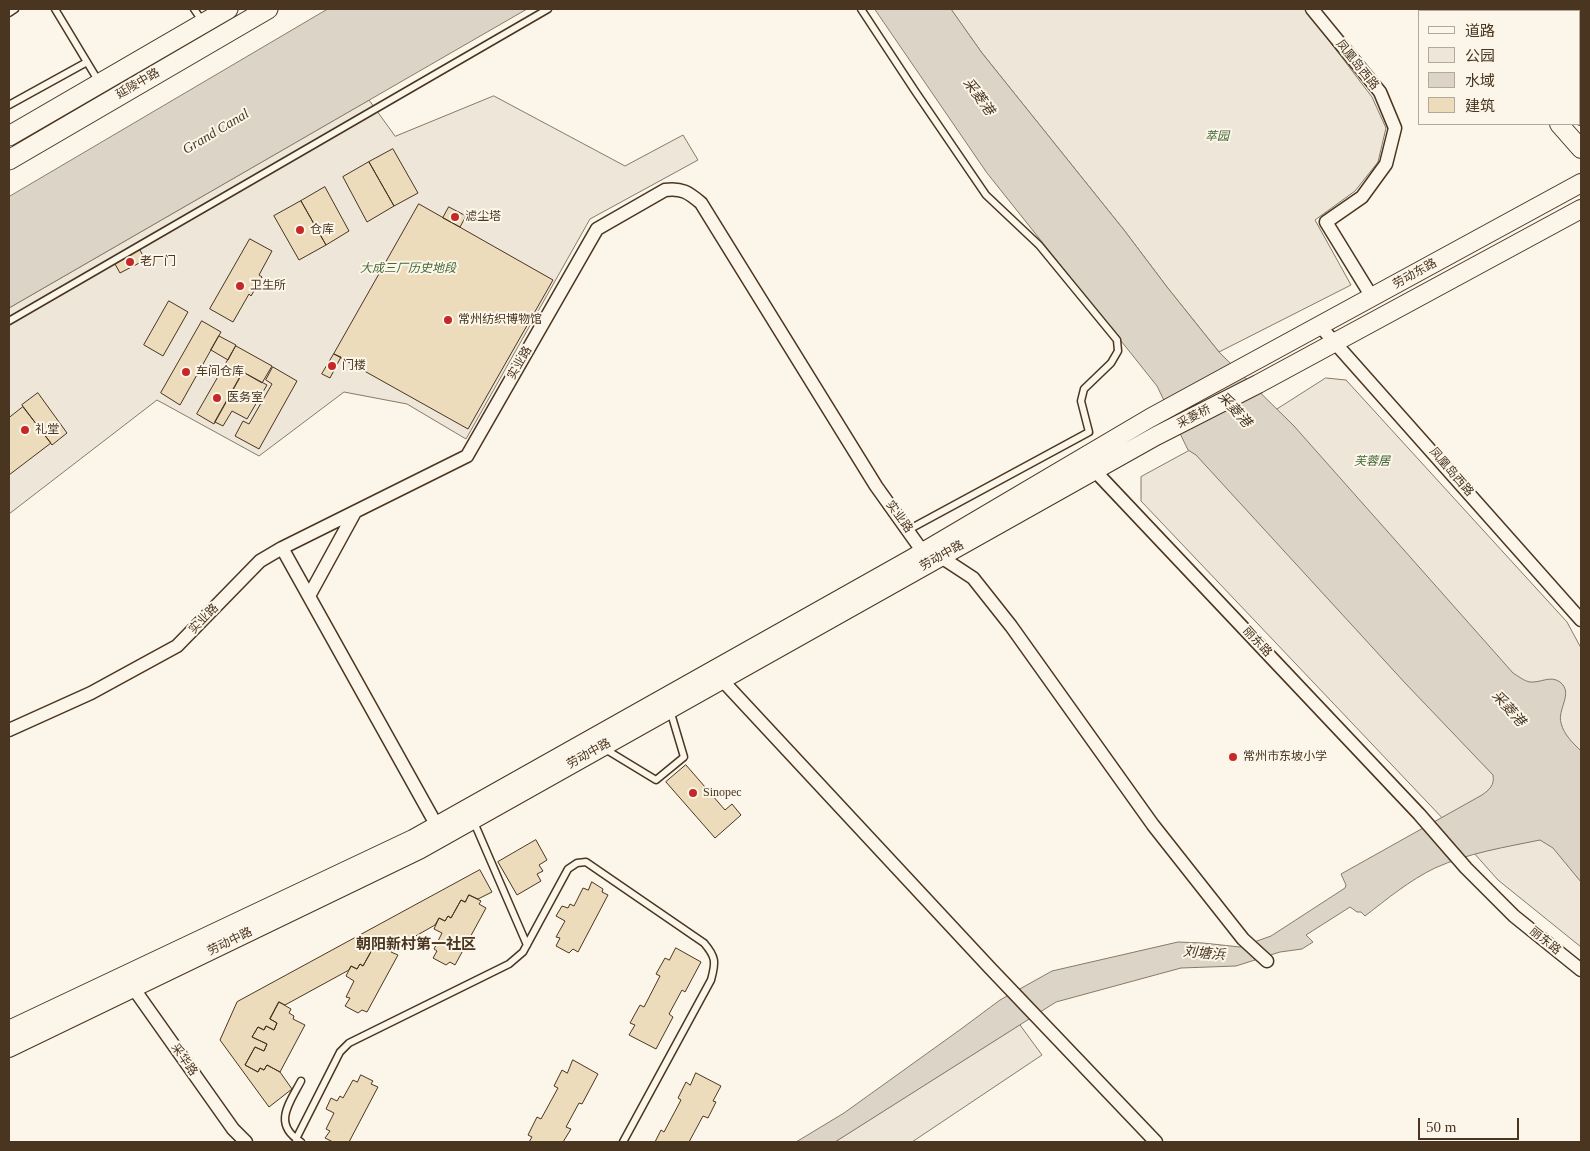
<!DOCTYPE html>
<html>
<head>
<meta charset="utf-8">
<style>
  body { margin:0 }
  #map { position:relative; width:1590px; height:1151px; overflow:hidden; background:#fbf6e9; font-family:"Times New Roman","Noto Sans SC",serif }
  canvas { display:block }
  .frame { position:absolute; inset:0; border:10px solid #4a3520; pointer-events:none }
  .legend { position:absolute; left:1418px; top:10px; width:162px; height:115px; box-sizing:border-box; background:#fbf6e9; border:1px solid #b4a999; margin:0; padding:6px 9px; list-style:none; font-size:15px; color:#4a3520 }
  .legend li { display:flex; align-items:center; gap:10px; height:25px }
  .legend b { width:25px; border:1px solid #b4a999 }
  .scale { position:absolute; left:1418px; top:1118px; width:101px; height:22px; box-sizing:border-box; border:2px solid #4a3520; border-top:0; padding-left:6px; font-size:15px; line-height:18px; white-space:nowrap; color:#4a3520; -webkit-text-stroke:4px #fbf6e9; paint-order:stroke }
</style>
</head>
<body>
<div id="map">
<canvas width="1590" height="1151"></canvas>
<div class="frame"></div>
<ul class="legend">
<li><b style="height:6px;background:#fbf6e9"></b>道路</li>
<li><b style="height:14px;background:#ede6d9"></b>公园</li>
<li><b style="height:14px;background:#dcd4c6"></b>水域</li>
<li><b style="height:14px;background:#ecdcbc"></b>建筑</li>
</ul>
<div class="scale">50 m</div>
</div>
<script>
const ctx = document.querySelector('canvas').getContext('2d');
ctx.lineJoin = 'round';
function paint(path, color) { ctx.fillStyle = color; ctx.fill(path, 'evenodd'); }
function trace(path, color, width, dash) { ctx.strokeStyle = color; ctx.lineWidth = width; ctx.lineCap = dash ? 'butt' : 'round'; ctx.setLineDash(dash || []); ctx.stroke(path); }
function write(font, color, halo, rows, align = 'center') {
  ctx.font = font + ' "Times New Roman","Noto Sans SC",serif'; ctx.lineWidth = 4; ctx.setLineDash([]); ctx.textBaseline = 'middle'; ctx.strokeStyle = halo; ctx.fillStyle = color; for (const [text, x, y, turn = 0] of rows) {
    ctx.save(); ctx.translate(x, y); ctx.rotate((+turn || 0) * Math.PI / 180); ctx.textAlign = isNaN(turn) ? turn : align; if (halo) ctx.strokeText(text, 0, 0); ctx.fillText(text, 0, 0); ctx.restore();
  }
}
const green = new Path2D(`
  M951 9H1305L1372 97 1386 128 1378 162 1355 191 1315 220 1351 285 1219 352 1167 287 1124 230 982 53Z
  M494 96 625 166 683 135 698 160 590 219 466 439 407 404 344 392 259 456 157 400 9 514V308L369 100 395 136Z
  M1326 378 1346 380 1567 622 1581 648V763L1265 417Z
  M1209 440 1581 851V947L1498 880 1448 824 1141 501V477Z
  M1020 1025 1042 1055 912 1142H835Z`);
const water = new Path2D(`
  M328 9H527L9 308V197Z
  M875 9H951L982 53 1124 230 1167 287 1219 352 1294 426 1513 673C1518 676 1524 681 1530 682 1541 683 1550 675 1560 682 1574 693 1557 709 1561 723 1564 735 1573 743 1581 751V882L1553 848 1540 840C1506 847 1468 853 1435 868 1410 880 1387 899 1365 916L1361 912H1357L1350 907 1306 935 1313 942 1302 949 1280 952 1236 966 1181 968 1056 1002 835 1142H796L844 1113 961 1029 1000 1000 1052 971 1178 942 1203 943 1240 947 1271 936 1345 888 1346 885 1341 874 1482 795C1489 790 1495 785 1493 775L1406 684 1196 455 1188 450 1157 386 987 173Z`);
const building = new Path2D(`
  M393 149 418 193 394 206 369 162Z
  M369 162 394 206 367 222 343 177Z
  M325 187 349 231 326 245 301 201Z
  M301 201 326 245 299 260 274 216Z
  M419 204 553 280 468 429 334 354Z
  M449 207 466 216 460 227 443 218Z
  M250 239 272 251 259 275 262 277 251 296 249 294 233 322 210 309Z
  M140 250 145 260 120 273 115 264Z
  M169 301 188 312 163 356 144 345Z
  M202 321 221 332 180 405 161 393Z
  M219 336 236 345 228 360 211 350Z
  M236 346 272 366 262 383 243 372 214 424 197 414Z
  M334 354 341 357 330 378 322 374Z
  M273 367 297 381 259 449 235 436 243 421 249 424 272 384 266 380Z
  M243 372 267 385 247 419 232 411 223 426 215 422Z
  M38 393 67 433 52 445 22 405Z
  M23 407 51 443 9 475V418Z
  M686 765 725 810 732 804 741 815 715 838 666 782Z
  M536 840 547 860 539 865 543 871 537 874 541 881 517 895 498 862Z
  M480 870 492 892 478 899 469 895 465 902 461 900 451 918 448 916 445 921 439 918 435 925 393 949 381 942 377 950 373 948 363 966 360 964 357 969 351 966 349 970 285 1005 279 1002 270 1019 277 1023 274 1030 266 1026 264 1030 258 1027 252 1037 267 1044 264 1051 255 1047 245 1065 258 1072 260 1068 264 1070 267 1065 280 1072 292 1089 269 1107 220 1040 237 1002Z
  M592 882 603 889 602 892 608 895 578 952 573 949 569 953 556 946 560 938 556 937 565 921 556 916 562 906 568 908 570 904 574 906 583 888 588 890Z
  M469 895 481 901 479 904 486 908 455 965 450 962 446 965 433 958 437 951 434 949 442 933 434 929 439 918 445 921 448 916 451 918 461 900 465 902Z
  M381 942 393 949 391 952 398 955 367 1012 362 1010 358 1013 345 1006 350 998 346 997 354 981 346 976 351 966 357 969 360 964 363 966 373 948 377 950Z
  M676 948 701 962 685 992 682 990 669 1014 673 1017 656 1049 629 1035 635 1025 630 1023 640 1005 644 1007 660 976 656 974 665 958 669 960Z
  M279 1002 291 1009 289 1013 294 1016 293 1019 305 1025 280 1072 267 1065 264 1070 260 1068 258 1072 245 1065 255 1047 264 1051 267 1044 252 1037 258 1027 264 1030 266 1026 274 1030 277 1023 270 1019Z
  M573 1060 598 1074 582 1104 579 1103 566 1127 571 1129 563 1142H529L532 1137 528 1135 537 1117 541 1119 558 1088 554 1086 562 1070 567 1073Z
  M696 1073 721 1086 713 1101 716 1102 708 1118 703 1116 689 1142H655L661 1130 664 1132 681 1100 678 1098 686 1082 690 1085Z
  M361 1075 373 1081 371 1084 378 1087 349 1142H333L325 1138 330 1131 326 1129 334 1113 326 1109 331 1098 337 1101 340 1096 343 1098 353 1080 357 1082Z`);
const lane = new Path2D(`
  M55 9 99 82
  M194 9 203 22
  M861 9 915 91 986 195 1039 245 1117 340 1118 351 1111 363 1084 389 1081 401 1089 432 908 530
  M9 13 15 9
  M9 105 87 62
  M9 321 548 9
  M605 749 656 780 684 757 670 710
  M473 820 527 945
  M296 1139 340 1052 349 1043 509 964 523 952 568 869 577 863 586 862 704 943C716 957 716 962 711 980L623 1142
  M301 1142C272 1124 289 1104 301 1081`);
const street = new Path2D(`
  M1312 9 1380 92 1395 128 1386 164 1362 197 1326 222 1372 297
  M1320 326 1581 620
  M1095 471 1419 814 1466 868 1514 916 1581 970
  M282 548 437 826
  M309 596 355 512
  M722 680 990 968 1156 1142
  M9 730 91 693 177 646 260 561 282 548 467 456 597 229 665 190C682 188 688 192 701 203L876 486 923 552 941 557 973 578 1011 626 1153 825 1243 939 1267 961
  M131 982 134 989 233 1129 246 1142`);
const secondary = new Path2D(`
  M1457 9 1460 11
  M1486 9 1488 11
  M1579 113 1581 116
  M1559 124 1581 149
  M9 1030 413 839 911 559 1150 418 1581 183
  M9 1048 419 850 1156 436 1258 384 1581 209`);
const primary = new Path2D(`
  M9 136 228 9
  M9 160 268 9`);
const markers = [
  [455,217,5,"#c62828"],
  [300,230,5,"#c62828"],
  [130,262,5,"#c62828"],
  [240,286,5,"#c62828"],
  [448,320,5,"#c62828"],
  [332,366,5,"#c62828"],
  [186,372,5,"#c62828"],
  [217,398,5,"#c62828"],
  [25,430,5,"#c62828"],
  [1233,757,5,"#c62828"],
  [693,793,5,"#c62828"]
];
const streetNames = [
  ["凤凰岛西路",1357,65,51],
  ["延陵中路",138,84,-30],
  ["劳动东路",1415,274,-29],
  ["实业路",520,363,-60],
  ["采菱桥",1194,417,-27],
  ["凤凰岛西路",1451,472,49],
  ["实业路",899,517,54],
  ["劳动中路",942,556,-29],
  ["实业路",204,619,-46],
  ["丽东路",1257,642,47],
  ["劳动中路",589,754,-29],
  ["丽东路",1545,941,39],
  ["劳动中路",230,942,-26],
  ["采华路",184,1060,55]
];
const parkNames = [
  ["萃园",1217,137],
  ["大成三厂历史地段",408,269],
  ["芙蓉居",1372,462]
];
const poiNames = [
  ["滤尘塔",465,217],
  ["仓库",310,230],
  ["老厂门",140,262],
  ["卫生所",250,286],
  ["常州纺织博物馆",458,320],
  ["门楼",342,366],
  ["车间仓库",196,372],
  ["医务室",227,398],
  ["礼堂",35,430],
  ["常州市东坡小学",1243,757],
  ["Sinopec",703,793]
];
const waterNames = [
  ["采菱港",978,97,54],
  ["Grand Canal",216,132,-31],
  ["采菱港",1234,410,48],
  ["采菱港",1508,709,48],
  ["刘塘浜",1204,954,5]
];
const quarterNames = [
  ["朝阳新村第一社区",416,945]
];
paint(green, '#ede6d9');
trace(green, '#887966', 1);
paint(water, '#dcd4c6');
trace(water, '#887966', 1);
paint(building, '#ecdcbc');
trace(building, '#4a3520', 1);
trace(lane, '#4a3520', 9);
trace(street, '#4a3520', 15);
trace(secondary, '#4a3520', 20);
trace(primary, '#4a3520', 21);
trace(lane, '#fbf6e9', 6);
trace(street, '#fbf6e9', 12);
trace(secondary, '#fbf6e9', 18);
trace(primary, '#fbf6e9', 19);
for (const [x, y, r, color] of markers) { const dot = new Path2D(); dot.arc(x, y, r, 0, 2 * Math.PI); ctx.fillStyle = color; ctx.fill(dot); trace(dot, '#fbf6e9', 2); }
write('12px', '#4a3520', '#fbf6e9', streetNames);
write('italic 12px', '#436837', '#fbf6e9', parkNames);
write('12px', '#4a3520', '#fbf6e9', poiNames, 'left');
write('italic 14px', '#4a3520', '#fbf6e9', waterNames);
write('bold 15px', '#4a3520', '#fbf6e9', quarterNames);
</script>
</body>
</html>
